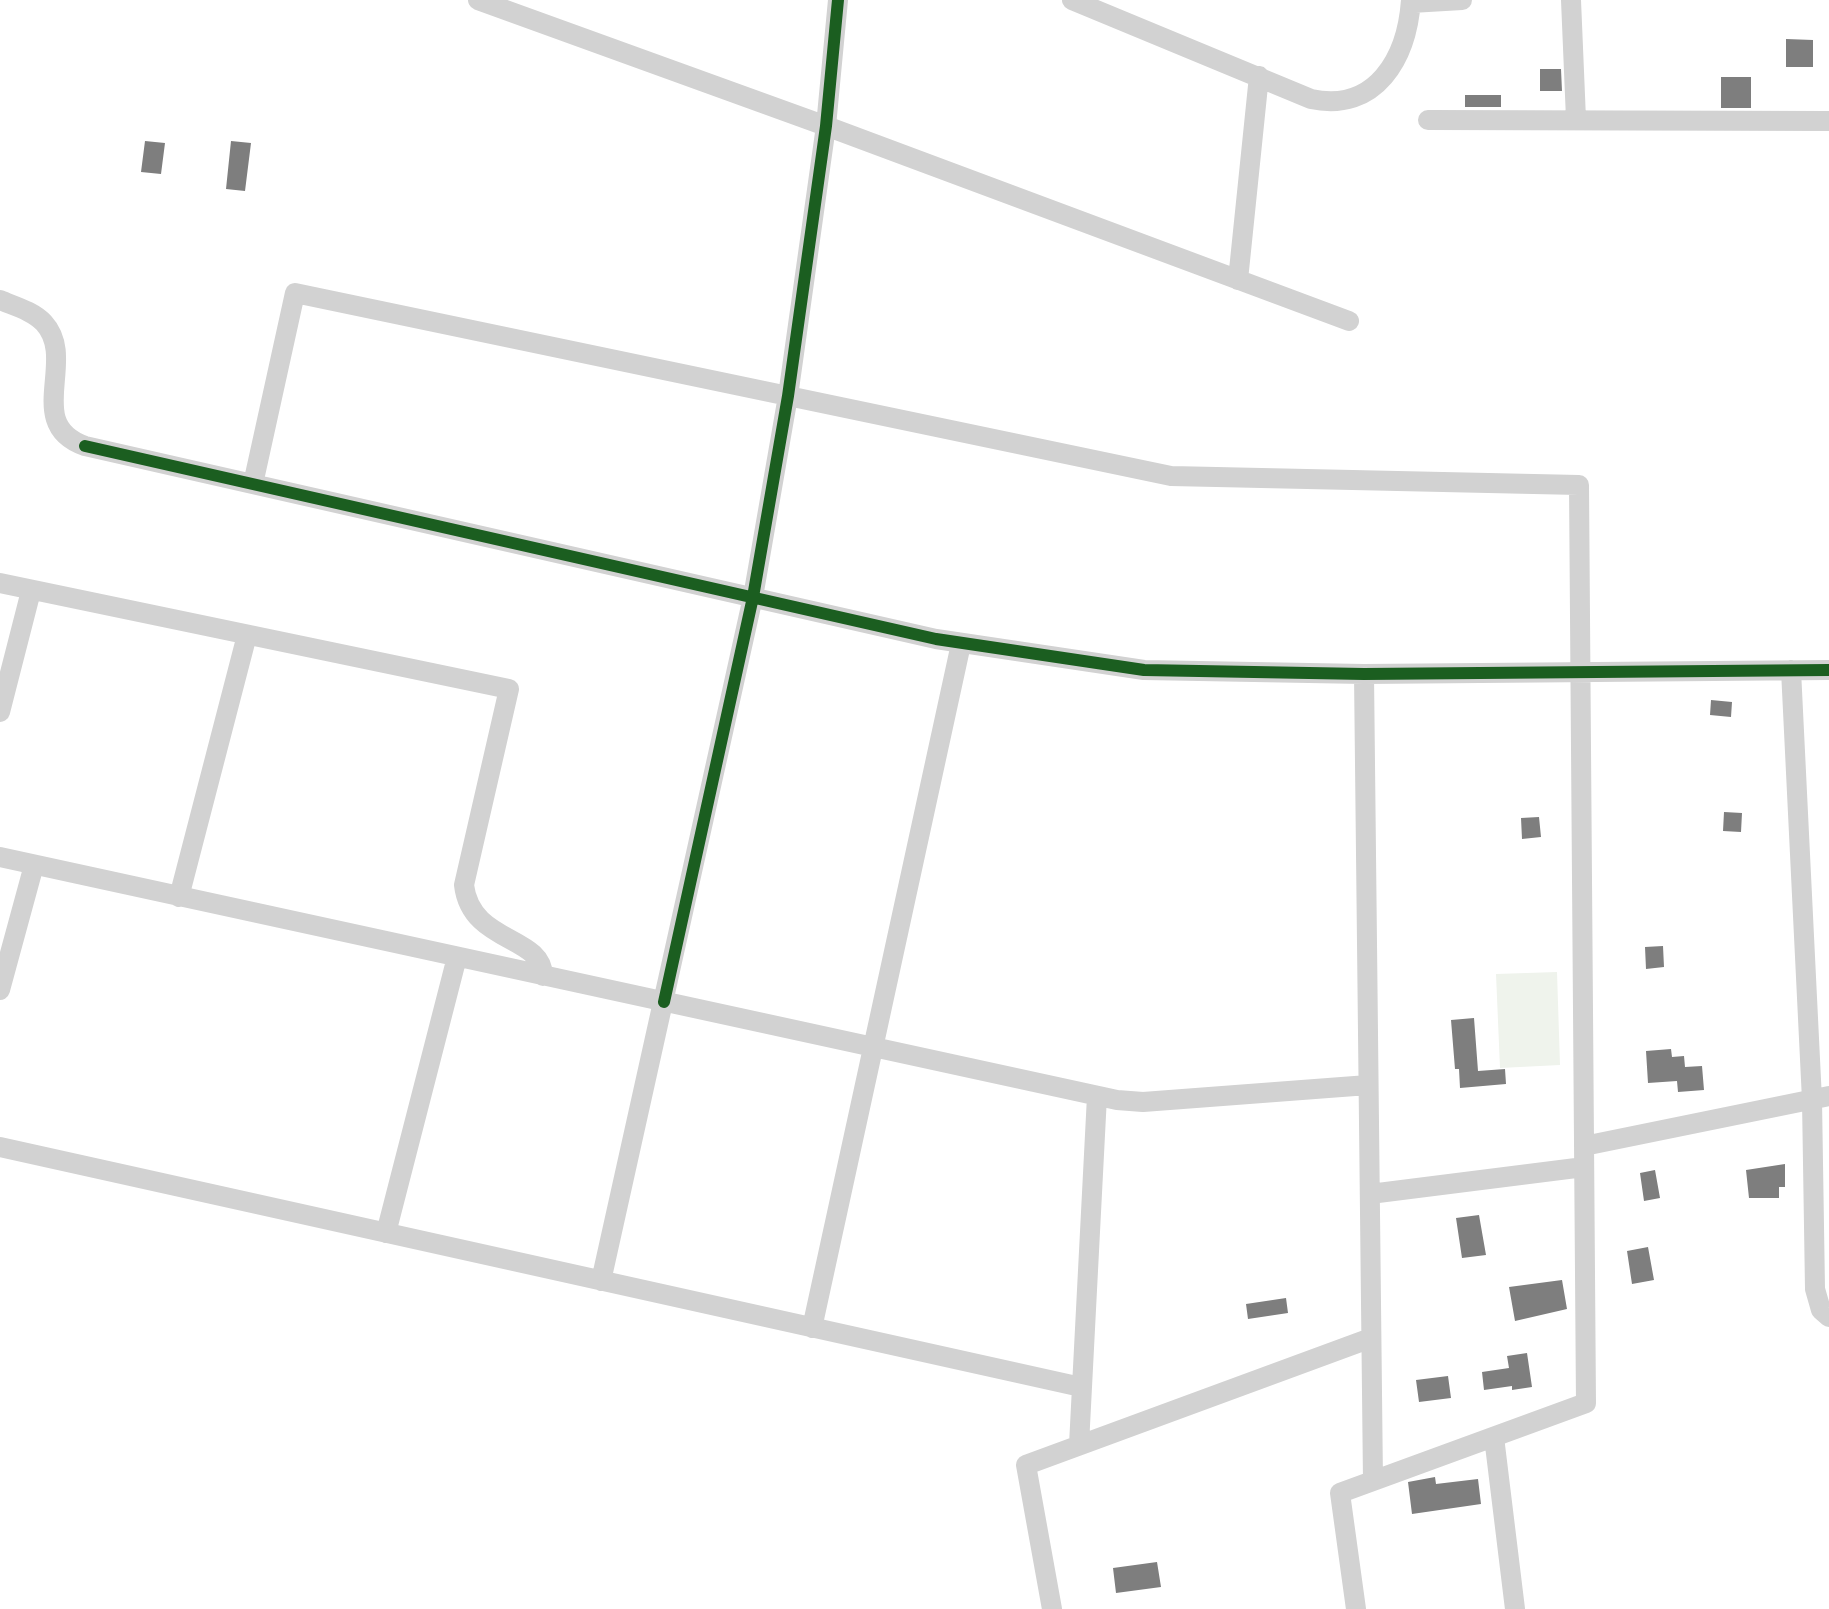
<!DOCTYPE html>
<html>
<head>
<meta charset="utf-8">
<style>
  body { margin:0 }
  canvas { display:block; background:#fff }
</style>
</head>
<body>
<canvas width="1829" height="1609"></canvas>
<script>
const ctx = document.querySelector('canvas').getContext('2d');
ctx.lineJoin = 'round';
function paint(path, color) { ctx.fillStyle = color; ctx.fill(path, 'evenodd'); }
function trace(path, color, width, dash) { ctx.strokeStyle = color; ctx.lineWidth = width; ctx.lineCap = dash ? 'butt' : 'round'; ctx.setLineDash(dash || []); ctx.stroke(path); }
const green = new Path2D(`
  M1557 972 1560 1065 1500 1068 1496 974Z`);
const building = new Path2D(`
  M1786 39 1813 40V67H1786Z
  M1540 69H1561L1562 91H1540Z
  M1721 77H1751V108H1721Z
  M1465 95H1501V107H1465Z
  M145 141 165 143 161 174 141 172Z
  M231 141 251 143 245 191 226 189Z
  M1711 700 1732 702 1731 717 1710 715Z
  M1724 812 1742 813 1741 832 1723 831Z
  M1539 817 1541 837 1522 839 1521 818Z
  M1663 946 1664 967 1646 969 1645 947Z
  M1474 1018 1478 1071 1505 1069 1506 1084 1460 1088 1459 1069H1455L1451 1020Z
  M1671 1049 1672 1057 1684 1056 1685 1067 1702 1066 1704 1090 1678 1092 1677 1081 1648 1083 1646 1051Z
  M1785 1164V1187H1779V1198H1749L1746 1170Z
  M1655 1170 1660 1198 1644 1201 1640 1173Z
  M1479 1215 1486 1255 1462 1258 1456 1218Z
  M1648 1247 1654 1280 1632 1284 1627 1251Z
  M1562 1280 1567 1309 1515 1321 1509 1287Z
  M1286 1298 1288 1313 1248 1319 1246 1304Z
  M1527 1353 1532 1387 1512 1390V1386L1484 1390 1482 1372 1509 1368 1507 1356Z
  M1448 1376 1451 1398 1419 1402 1416 1380Z
  M1435 1477 1436 1484 1478 1479 1481 1504 1412 1514 1408 1482Z
  M1157 1562 1161 1587 1116 1593 1113 1568Z`);
const minor = new Path2D(`
  M478 0 826 126 1349 321
  M1072 0 1311 99C1376 113 1407 58 1411 0
  M1571 0 1576 119
  M1411 3 1462 0
  M1428 120 1829 121
  M1238 280 1259 76
  M0 300C14 306 33 311 44 323 78 360 23 424 85 446L936 639 1144 670 1364 674 1829 670
  M253 484 295 293 1171 476 1579 485 1586 1403 1340 1493 1356 1609
  M0 583 509 689 464 885C471 944 543 935 543 976
  M1791 670 1812 1100 1815 1289 1821 1310 1829 1317
  M1364 674 1373 1481
  M0 712 31 591
  M0 857 1117 1100 1143 1102 1368 1085
  M179 897 247 635
  M0 990 34 865
  M1584 1146 1829 1096
  M0 1147 1081 1387
  M1370 1194 1584 1167
  M386 1233 457 957
  M601 1281 753 597 788 396 826 126 838 0
  M812 1328 961 644
  M1494 1437 1515 1609
  M1079 1445 1097 1096
  M1052 1609 1026 1465 1371 1338`);
const cycleway = new Path2D(`
  M85 446 936 639 1144 670 1364 674 1829 670
  M664 1002 753 597 788 396 826 126 838 0`);
paint(green, '#eff3ec');
paint(building, '#7e7e7e');
trace(minor, '#d2d2d2', 20);
trace(cycleway, '#1b5e20', 12);
</script>
</body>
</html>
